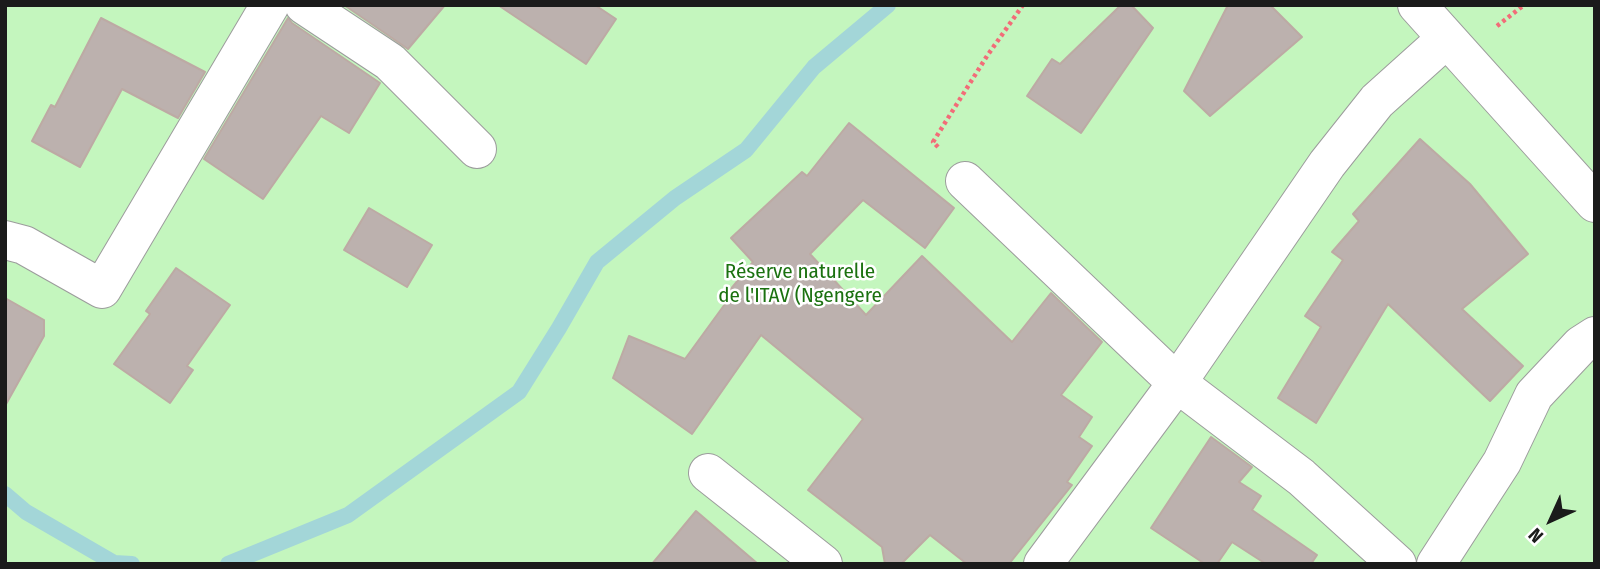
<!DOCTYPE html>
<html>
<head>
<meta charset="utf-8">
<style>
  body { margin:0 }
  #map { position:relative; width:1600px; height:569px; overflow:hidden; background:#ece6e1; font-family:"Fira Sans Condensed",sans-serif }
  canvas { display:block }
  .frame { position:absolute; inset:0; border:7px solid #1b1b1b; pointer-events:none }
  .north { position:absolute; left:1516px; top:485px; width:70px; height:70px; -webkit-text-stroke:5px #fff; paint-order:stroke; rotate:225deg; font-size:19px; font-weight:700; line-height:28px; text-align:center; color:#1b1b1b }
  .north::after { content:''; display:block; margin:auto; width:24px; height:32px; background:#1b1b1b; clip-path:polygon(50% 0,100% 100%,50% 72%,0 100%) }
</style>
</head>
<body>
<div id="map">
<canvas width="1600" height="569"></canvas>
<div class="frame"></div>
<div class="north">N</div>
</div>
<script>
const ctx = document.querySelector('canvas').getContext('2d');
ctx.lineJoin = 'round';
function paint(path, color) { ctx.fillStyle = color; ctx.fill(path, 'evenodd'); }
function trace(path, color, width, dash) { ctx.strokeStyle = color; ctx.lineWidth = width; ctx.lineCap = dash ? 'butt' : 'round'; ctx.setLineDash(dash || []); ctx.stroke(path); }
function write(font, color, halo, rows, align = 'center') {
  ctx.font = font + ' "Fira Sans Condensed",sans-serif'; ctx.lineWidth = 5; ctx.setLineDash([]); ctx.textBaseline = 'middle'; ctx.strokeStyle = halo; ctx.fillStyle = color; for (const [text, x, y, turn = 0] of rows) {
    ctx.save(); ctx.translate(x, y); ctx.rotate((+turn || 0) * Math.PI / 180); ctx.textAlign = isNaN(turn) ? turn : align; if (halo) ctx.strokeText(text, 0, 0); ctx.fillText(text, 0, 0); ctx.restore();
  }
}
const park = new Path2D(`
  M5 5H1595V564H5Z`);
const stream = new Path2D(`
  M5 494 26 512 114 563 132 564
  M228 564 348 515 519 392 559 328 597 262 675 198 746 150 814 67 888 5`);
const building = new Path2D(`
  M344 5H445L408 49Z
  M498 5H595L616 19 586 64Z
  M1121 5H1131L1153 28 1081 133 1027 96 1052 59 1060 64Z
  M1228 5H1270L1302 37 1210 116 1184 91Z
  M101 18 205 72 178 118 122 89 80 167 32 141 51 105 55 107Z
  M288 18 292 23 380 83 349 133 321 116 263 199 204 159Z
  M849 123 954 208 925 248 863 200 810 254 866 315 922 256 1012 342 1051 293 1102 342 1061 395 1092 417 1079 437 1092 446 1067 482 1072 485 1009 564H967L930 535 901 564H885L882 547 808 490 863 419 761 335 692 434 613 378 629 336 685 359 733 293 730 290 753 262 731 238 802 172 807 176Z
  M1420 139 1470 184 1528 254 1462 309 1523 366 1490 401 1388 304 1316 423 1278 398 1321 327 1305 316 1343 260 1332 252 1359 221 1353 214Z
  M369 208 432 245 407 287 344 250Z
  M176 268 230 305 187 366 193 370 170 403 114 364 150 314 146 311Z
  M5 298 44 320V336L5 406Z
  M1211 437 1252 467 1239 482 1261 496 1252 510 1317 555 1311 564H1266L1232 542 1217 564H1205L1151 528Z
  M696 511 758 564H652Z`);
const path = new Path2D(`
  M1497 26 1524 5
  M938 147 933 142 987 56 1023 5`);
const minor = new Path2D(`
  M304 5 390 62 477 149
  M1417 5 1595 203
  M965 181 1177 383 1301 477 1397 564
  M5 240 24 245 102 289 270 5
  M708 473 823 564
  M1043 564 1177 383 1327 164 1377 101 1446 39
  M1436 564 1502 462 1534 395 1581 345 1595 336`);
const parkNames = [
  ["Réserve naturelle",800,272],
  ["de l'ITAV (Ngengere",800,296]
];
paint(park, '#c4f6be');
trace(stream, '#a3d6d8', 16);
paint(building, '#bcb1ae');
trace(building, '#bdaaa4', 2);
trace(minor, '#9c9c9c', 40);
trace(path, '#f26c78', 4.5, [3.5, 3.5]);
trace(minor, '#fff', 38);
write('21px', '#1b7110', '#fff', parkNames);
</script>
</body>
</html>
